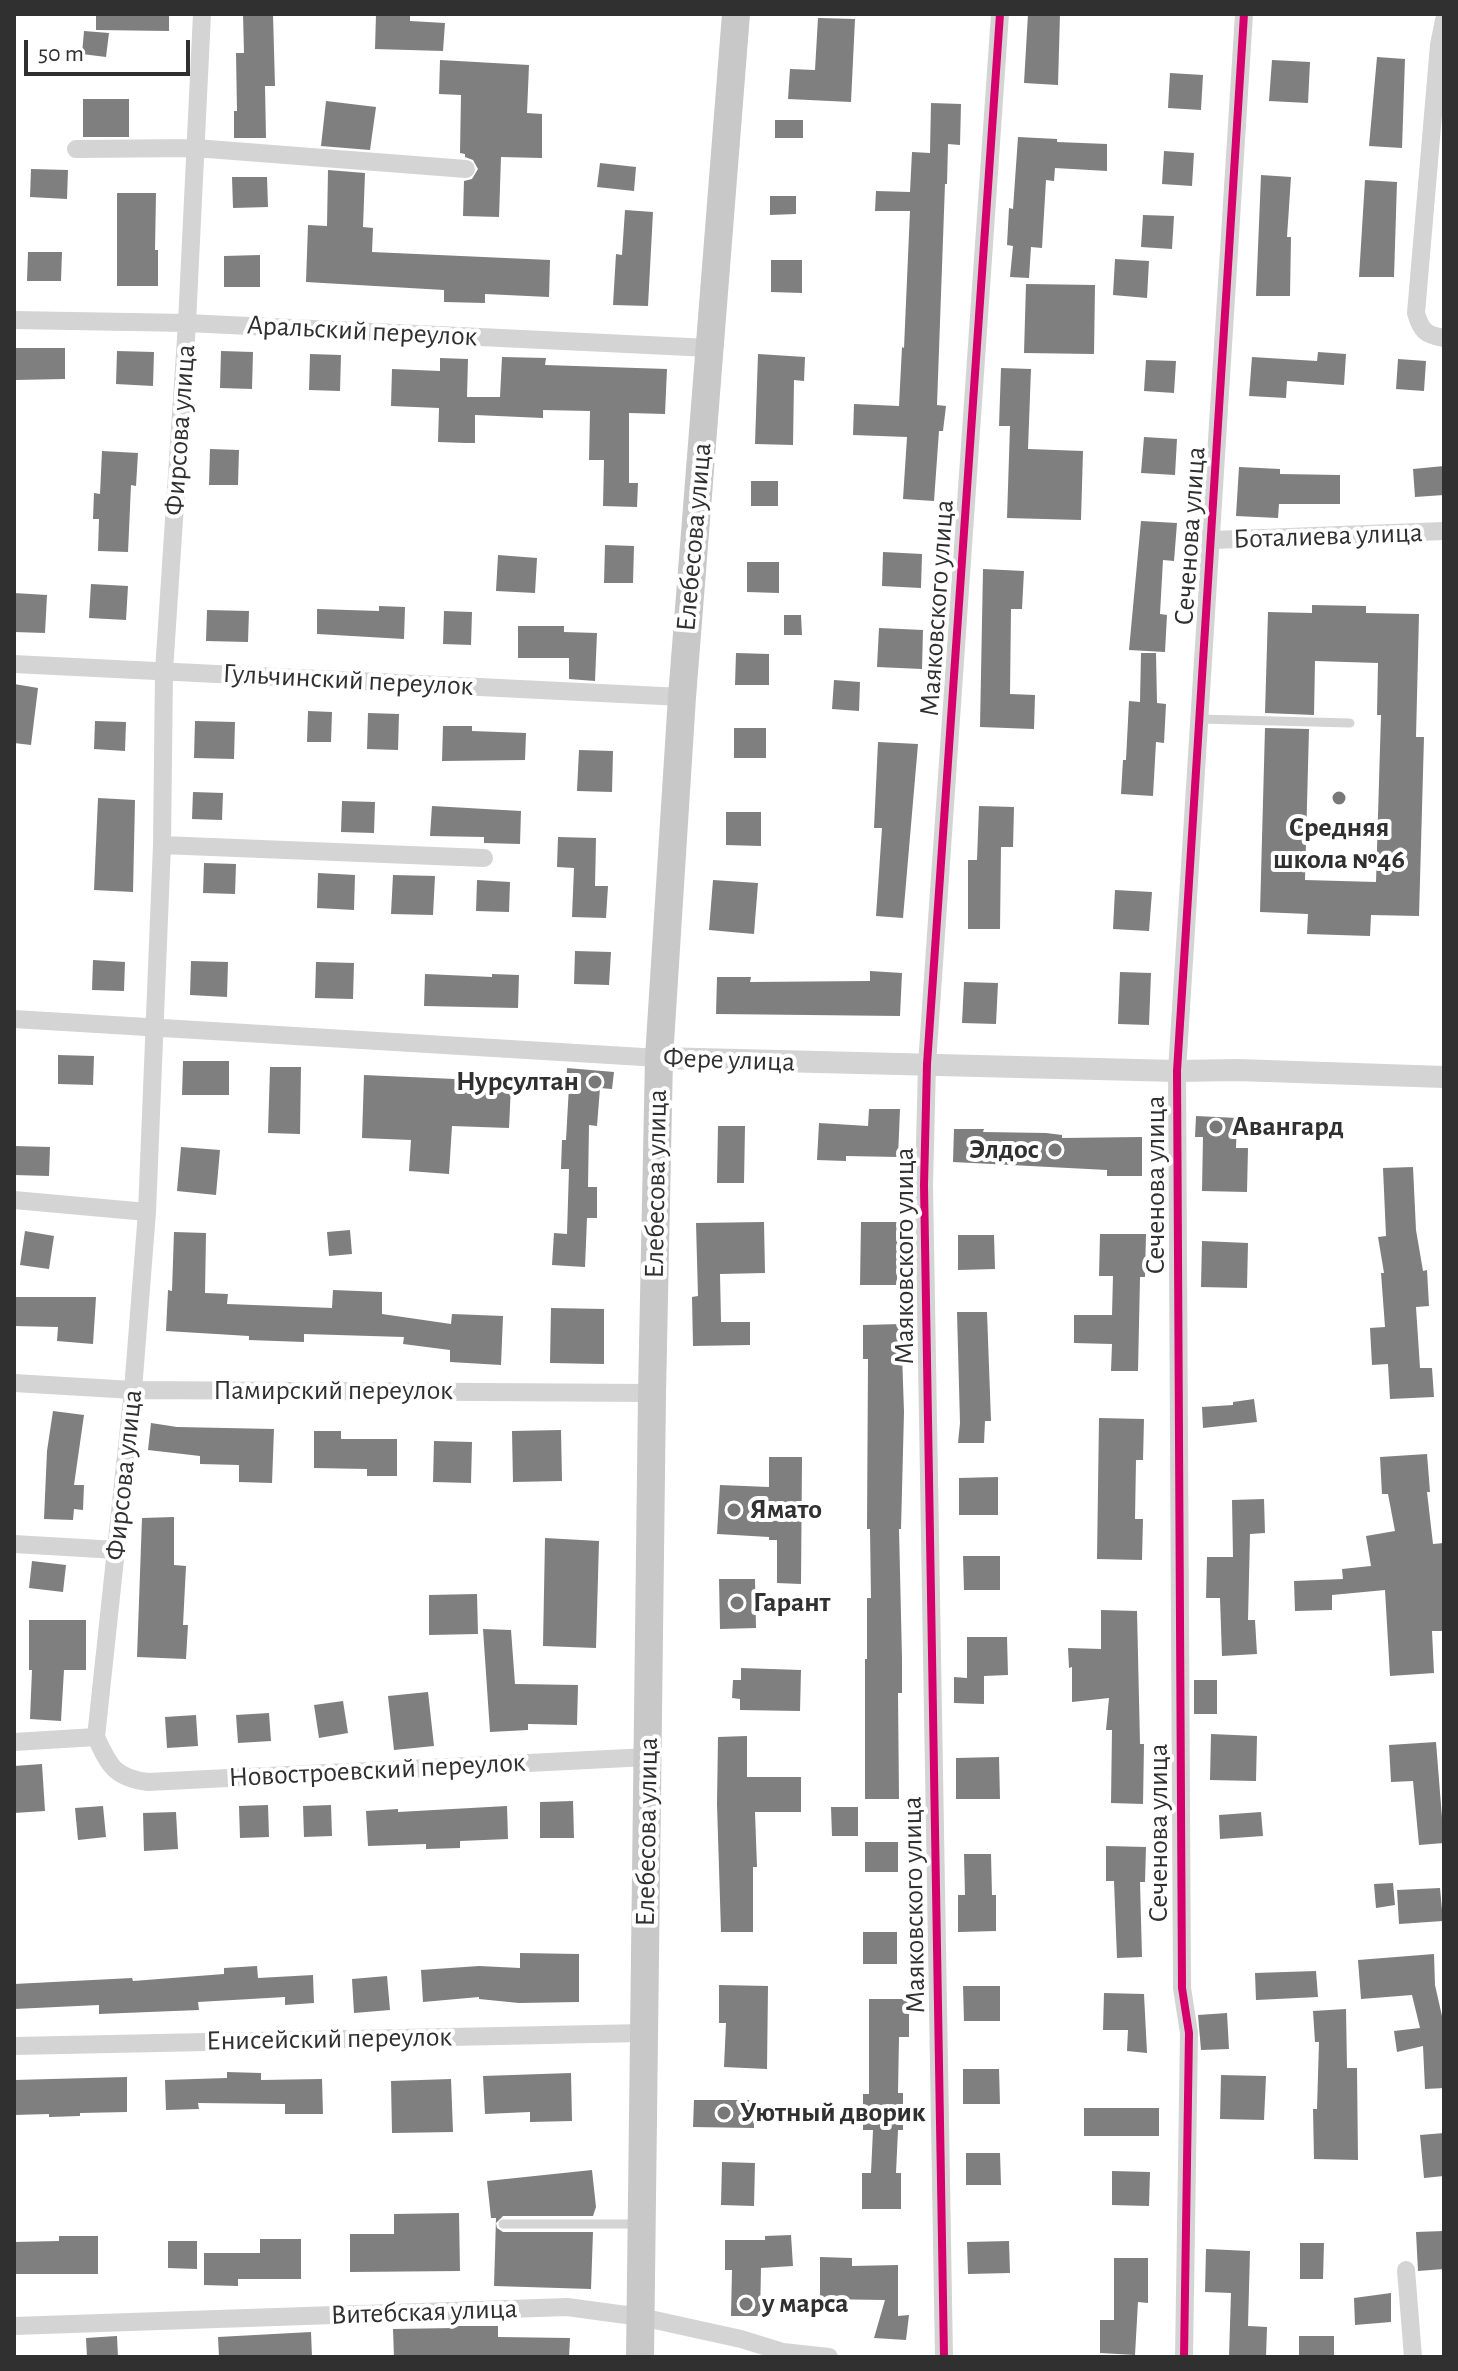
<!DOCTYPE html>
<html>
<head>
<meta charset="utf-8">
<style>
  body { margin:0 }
  #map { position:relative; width:1458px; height:2371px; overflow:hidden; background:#fff; font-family:"Alegreya Sans",sans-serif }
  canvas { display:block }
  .frame { position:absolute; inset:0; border:16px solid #303030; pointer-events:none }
  .scale { position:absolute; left:24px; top:40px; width:166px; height:36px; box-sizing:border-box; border:4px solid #303030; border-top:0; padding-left:10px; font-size:24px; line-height:28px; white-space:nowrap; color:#303030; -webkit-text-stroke:6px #fff; paint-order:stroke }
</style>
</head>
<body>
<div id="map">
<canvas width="1458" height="2371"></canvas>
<div class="frame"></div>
<div class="scale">50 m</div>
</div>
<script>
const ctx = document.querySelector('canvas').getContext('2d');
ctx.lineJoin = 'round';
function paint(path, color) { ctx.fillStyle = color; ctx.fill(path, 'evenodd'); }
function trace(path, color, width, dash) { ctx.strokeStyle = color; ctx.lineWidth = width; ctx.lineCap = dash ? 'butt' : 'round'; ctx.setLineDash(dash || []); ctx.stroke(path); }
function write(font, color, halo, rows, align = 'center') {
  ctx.font = font + ' "Alegreya Sans",sans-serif'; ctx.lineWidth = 8; ctx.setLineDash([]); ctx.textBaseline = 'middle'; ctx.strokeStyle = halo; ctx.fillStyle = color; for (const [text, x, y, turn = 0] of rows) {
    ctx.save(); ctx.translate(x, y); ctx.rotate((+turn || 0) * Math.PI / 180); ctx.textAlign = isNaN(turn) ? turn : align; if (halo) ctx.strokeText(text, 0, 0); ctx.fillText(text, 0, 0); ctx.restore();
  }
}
const building = new Path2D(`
  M96 14H169V31L96 30Z
  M243 14H273L275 86H265L266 138H234V111H237L236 53H244Z
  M376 14H410V21L445 23 443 51 375 49Z
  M1028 14H1060L1058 85 1024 83Z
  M818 18 855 19 851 102 788 99 790 69 815 70Z
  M84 31 109 33 106 57 82 54Z
  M1377 57 1405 59 1402 148 1369 146Z
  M440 60 529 65 527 113 542 114V158L501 157 499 217 463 216 464 181 472 179 478 169 473 160 465 157V154L460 153 461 95 439 94Z
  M1272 60 1310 62 1308 103 1269 101Z
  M1170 73 1203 75 1201 110 1168 108Z
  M83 99H129V137H83Z
  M326 101 376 107 370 150 321 146Z
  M931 103 961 104 960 145 948 144 947 184H945L937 405 946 406 943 431H939L934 501 903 499 907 437 853 435 854 404 899 406 902 347 904 348 910 211H875L876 191 910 192 912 152 930 153Z
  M775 120H803V138H775Z
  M1018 137 1057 139V142L1107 144V171L1055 168 1054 181 1046 180 1042 248 1031 247 1029 278 1010 277 1013 246 1007 245 1009 208 1013 209Z
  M1164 151 1194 153 1192 186 1162 184Z
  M600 163 636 167 634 191 597 187Z
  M31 169 68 170 67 199 30 197Z
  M328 170 365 173 363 227 373 228 372 252 550 260 549 297 485 294V303L444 302V290L306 282 308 225 327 226Z
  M1261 175 1291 177 1287 237H1291L1290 296H1256Z
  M232 177H267L268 207 233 208Z
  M1365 180 1397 182 1394 277H1359Z
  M117 193H156L155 250H158V286H117Z
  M770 196H796V214L770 215Z
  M625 210 653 212 648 306 613 305 616 254 622 255Z
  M1143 215 1174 216 1172 249 1141 247Z
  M28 252H62L61 281H27Z
  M260 255V287H224V256Z
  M1115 259 1149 261 1147 298 1113 295Z
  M771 260H802V293L771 292Z
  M1026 284 1095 285 1094 354 1024 353Z
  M15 348H65V379L15 380Z
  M117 351 154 352 153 386 116 384Z
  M221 351 253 352 252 389 220 388Z
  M1318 352 1346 354 1344 385 1287 381 1286 398 1249 396 1252 357 1317 361Z
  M310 354 341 355 340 391 309 390Z
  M758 354 805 357 804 381 794 380 793 445 755 444Z
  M502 357 546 358 545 365 667 369 665 414 629 413V483H638L637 507 603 506 604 460H589L590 411 543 410V418L475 415V443H466L438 442 439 408 391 406 392 369 440 371V358L468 359 467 397H500Z
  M1398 359 1426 361 1424 391 1396 389Z
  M1146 360 1176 361 1174 393 1144 391Z
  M1001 368 1031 369 1028 449 1083 451 1081 520 1007 518 1010 426H999Z
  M1144 437 1177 439 1175 475 1141 473Z
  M210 449 239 450 238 485H209Z
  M102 451 138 453 136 486 131 485 128 552 98 551 99 519H93L94 493 100 494Z
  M1444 466V495L1415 497 1413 469Z
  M1239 467 1280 469V474L1340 475V504H1279L1278 518 1236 516Z
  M751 481H778V506H751Z
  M1141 521 1177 523 1174 561 1163 560 1160 614 1167 615 1165 652 1129 650Z
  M605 545 634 546 633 583H604Z
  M883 552 922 554 921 588 882 586Z
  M498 555 537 558 535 593 496 591Z
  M747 562H779V593L747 592Z
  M983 569 1024 571 1022 609H1011L1010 694 1035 695 1034 729 980 727Z
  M91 584 128 586 126 620 89 618Z
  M14 593 47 595 45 633 14 632Z
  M1312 605 1366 606V613L1419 614 1416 737H1424L1419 916 1371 915 1370 936 1307 934 1308 914 1260 912 1265 728 1309 729 1305 880 1376 882 1381 715H1377L1378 663 1315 661 1314 715 1265 713 1268 612 1312 613Z
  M379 606 405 607 404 639 317 634V609L379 611Z
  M207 610 249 611 248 642 206 641Z
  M444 611 472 612 471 645 443 644Z
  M784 615H801L802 635H784Z
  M518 626H564V632L597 633 595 681 569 679V658H518Z
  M879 628 923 630 922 669 877 667Z
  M736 653 769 654V685H735Z
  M1141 653H1156L1157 703 1166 704 1164 743 1156 742 1153 796 1121 794 1123 760H1126L1129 701 1140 702Z
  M834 680 860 682 859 711 832 709Z
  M14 684 38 688 31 745 14 743Z
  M308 711 332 712 331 742H307Z
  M368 713 399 714 398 750 367 749Z
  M95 721 126 722 125 751 94 749Z
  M195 721 235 722 234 759 194 758Z
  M443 726H472V731L526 733 525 760 442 761Z
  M734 728H766V758H734Z
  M878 742 918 744 903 918 876 916 882 828H874Z
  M579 750 613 751 612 792 577 791Z
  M193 792 223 793 222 820 192 819Z
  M98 798 135 800 133 892 94 890Z
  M342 801 375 802 374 833 341 832Z
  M432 806 521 811 520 844 484 843V837L430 836Z
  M979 806 1014 807 1013 847H1001L1000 929H968V860H977Z
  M726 812H761V846L726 845Z
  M558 837 596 838 595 886H608L606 918 572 917 574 868 557 867Z
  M204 863 236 864 235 894 203 893Z
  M318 873 355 875 354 910 317 908Z
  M393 875 435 876 433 915 391 914Z
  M477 880 510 882 509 912 476 911Z
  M713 880 758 883 754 934 709 930Z
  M1115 890 1152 892 1149 931 1113 929Z
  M575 951 611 952 609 985 574 984Z
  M93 960 125 962 124 991 92 990Z
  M191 961 228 962 227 997 190 995Z
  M316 962 354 963 353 999 315 998Z
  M870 971 902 973 900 1016 716 1014 717 977H751L750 982 870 981Z
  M1120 972 1151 973 1149 1025 1118 1024Z
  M425 974 492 977V974L519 975 518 1008 424 1006Z
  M964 982 998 983 996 1024 962 1023Z
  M58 1055 94 1056 93 1085 58 1084Z
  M183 1061H229V1095H182Z
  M270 1067H301L300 1134 268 1133Z
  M567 1068 614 1072 612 1089 600 1088 597 1126 589 1125 588 1187H597V1218H587L585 1267 552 1265 554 1233 567 1234 569 1169H561L562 1140H566L569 1086H566Z
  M364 1075 455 1079V1083L511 1086 509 1128 452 1126 449 1174 409 1171 411 1140 362 1138Z
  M869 1109H900L898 1157 846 1156V1161L817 1160 819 1123 868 1126Z
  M1196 1116 1237 1118 1236 1148H1248L1247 1192 1202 1191 1203 1137H1195Z
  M718 1126H745L744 1183H717Z
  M954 1129H984L983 1132 1046 1133 1062 1135V1138L1142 1137V1176H1107V1170L953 1162Z
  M14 1146 50 1147 49 1176 14 1175Z
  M181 1147 220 1150 216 1195 177 1191Z
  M1413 1167 1416 1230 1423 1271 1427 1270 1429 1306 1416 1307 1420 1368H1432L1434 1397 1390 1399 1388 1364 1372 1365 1370 1328 1385 1327 1381 1273H1384L1378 1237 1386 1236 1383 1168Z
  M764 1222 765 1273 720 1274 721 1322H750V1345L693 1346 692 1297 698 1296 696 1223Z
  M861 1222H898L897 1285H860Z
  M350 1230 352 1254 329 1256 327 1232Z
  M25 1231 54 1236 49 1269 20 1265Z
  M174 1232 206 1233 205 1293 228 1294 227 1304 332 1308 333 1290 382 1292V1314L451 1324 452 1314 503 1316 501 1365 450 1362V1350L403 1344 404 1337 304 1334V1342L249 1340V1336L166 1331 168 1290 172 1291Z
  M1100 1234H1146L1145 1277H1140L1138 1371H1111L1112 1344 1074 1343V1315H1112L1113 1276H1099Z
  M958 1235H994L995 1269 958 1270Z
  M1202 1241 1248 1243 1247 1288 1201 1287Z
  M14 1297H96L93 1344 57 1341 58 1327 14 1326Z
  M551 1308 604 1309V1364L550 1363Z
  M957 1312H987L991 1421H985L984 1443H958L960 1423Z
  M901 1324 904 1412 901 1529H899L902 1659V1693H898L899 1799H865V1659H867V1598H871L870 1529H867L868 1359H863V1325Z
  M1254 1399 1257 1422 1203 1428 1202 1407 1233 1405V1402Z
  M53 1411 84 1415 74 1485H84L83 1510 74 1509 73 1520 44 1519 47 1451Z
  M1099 1418 1144 1419 1143 1460H1136L1135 1519H1143L1142 1560 1097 1559Z
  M151 1423 177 1427 274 1429 272 1483 239 1482V1465L200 1464V1456L148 1450Z
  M561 1430 562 1481 513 1482 512 1431Z
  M314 1431H341V1439H397V1476H367V1469L314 1468Z
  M434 1441 472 1442 471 1483 433 1482Z
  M1427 1454 1430 1492H1427L1433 1544 1444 1543V1631H1432L1434 1673 1390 1676 1385 1590 1332 1595V1610L1295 1611 1294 1581 1343 1579 1342 1569 1371 1566 1366 1536 1395 1531 1388 1494H1382L1380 1457Z
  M769 1457H802L801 1584 777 1583V1540H769V1537L717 1534 720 1485 769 1487Z
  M998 1477V1515H959V1478Z
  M1264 1499 1265 1533 1250 1534 1248 1620H1255L1257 1654 1222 1656 1220 1598H1206L1207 1557H1233L1232 1500Z
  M174 1517V1565L186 1566 183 1625H188L186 1659 137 1657 142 1518Z
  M545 1538 599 1541 596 1648 543 1646Z
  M963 1556H1000V1590H964Z
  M32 1561 66 1565 63 1592 29 1588Z
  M719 1579H755L756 1628 720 1629Z
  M477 1594 478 1634 429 1635V1595Z
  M1101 1610 1137 1611 1140 1744H1144L1143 1804 1111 1803 1112 1730H1106L1109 1698 1072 1702V1667L1069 1668 1068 1648 1101 1649Z
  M29 1620H86V1670H64L61 1721 30 1719 32 1670H29Z
  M483 1629 511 1630 515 1684 578 1685 577 1725 528 1724V1730L490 1732Z
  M967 1637H1007L1008 1675 984 1676V1704L954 1703V1677L967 1678Z
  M741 1668 801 1670 800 1711 740 1710V1699L732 1698 733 1680H741Z
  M1194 1680H1217V1714H1194Z
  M428 1692 434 1746 394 1750 388 1696Z
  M343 1701 348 1733 319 1738 314 1705Z
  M269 1713 271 1741 238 1743 236 1715Z
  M196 1715 198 1746 167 1748 165 1717Z
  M1211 1734 1257 1736 1256 1781 1210 1780Z
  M747 1736V1777H801V1812H755L757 1867H753V1932H721L717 1804 718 1737Z
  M1436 1742 1444 1843 1419 1845 1413 1781 1391 1782 1389 1745Z
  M999 1757 1000 1799H956V1758Z
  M42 1764 45 1811 14 1813V1766Z
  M573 1801 574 1838H540V1802Z
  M268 1805 269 1837 240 1838 239 1806Z
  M331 1805 332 1836 304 1837 303 1806Z
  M103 1806 106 1837 78 1840 75 1808Z
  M507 1806 508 1839 460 1841V1848L426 1849V1844L368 1846 366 1811 398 1809V1812Z
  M831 1807H858V1836H832Z
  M176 1812 178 1849 144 1851 143 1813Z
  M1261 1812 1263 1836 1220 1839 1219 1815Z
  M865 1842H898V1872H865Z
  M1106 1846 1146 1847 1145 1882H1140L1142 1957 1117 1958 1114 1881H1106Z
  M964 1854H991L992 1895H996V1931L958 1932V1895H965Z
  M1393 1883 1395 1905 1376 1908 1374 1884Z
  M1440 1888 1443 1921 1399 1924 1397 1890Z
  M863 1932H897V1964H863Z
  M520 1953 579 1954V2002L519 2003 479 1999V1997L423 2002 421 1970 479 1966 520 1968Z
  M1434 1954 1435 1985 1444 2025V2088L1425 2089 1423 2046 1397 2052 1394 2031 1420 2028 1412 1995 1361 1999 1358 1960Z
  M257 1966 258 1978 313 1975 314 2003 285 2005V1997L198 2002 199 2010 99 2014V2005L14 2009V1984L132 1978 133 1981 224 1974V1968Z
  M1316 1971 1318 1997 1256 2000 1255 1973Z
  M387 1976 390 2010 354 2013 352 1979Z
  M719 1985 768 1986 767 2069 724 2067 726 2023H719Z
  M963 1986H1000V2021H964Z
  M1104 1993 1144 1994 1147 2053 1127 2051 1128 2030H1103Z
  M869 1999H909V2037H899L898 2093H903V2130H898L896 2173H901V2209H862V2173H871L873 2130H863V2094H869Z
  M1346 2009 1347 2068H1357L1358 2160 1314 2159 1313 2109H1317L1319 2042H1315L1313 2011Z
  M1227 2013 1229 2049 1201 2050 1198 2015Z
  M963 2069H999L1000 2104H963Z
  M227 2072 261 2073V2080L322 2079 323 2114H285V2104L198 2103 199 2109 166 2110 165 2080 227 2078Z
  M571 2073 572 2121 530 2122V2112L485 2114 483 2076Z
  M1221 2075 1266 2076 1264 2120 1220 2119Z
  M127 2077V2112L80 2113V2116L49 2117V2114L14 2115V2080Z
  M451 2079 453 2132 392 2133 391 2081Z
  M694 2100H754V2128L693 2127Z
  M1084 2108H1159V2136H1084Z
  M1444 2133V2176L1424 2178 1420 2135Z
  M966 2153H1000L1001 2185H966Z
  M722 2162 755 2163 754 2206 721 2205Z
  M592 2170 596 2207 593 2216H503L496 2223 497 2228 503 2232H593L591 2289 494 2286 496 2218H491L487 2181Z
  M1112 2171 1150 2172 1149 2206 1112 2205Z
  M459 2213 460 2271 350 2272V2234H394V2214Z
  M1444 2231V2269L1418 2271 1416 2232Z
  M791 2235 793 2266 761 2268 760 2316H731L732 2270H725V2240H765V2236Z
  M59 2236H98V2274H14V2242L59 2241Z
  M260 2239H301V2279H238V2286L204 2285V2253H260Z
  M168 2241H197V2269L168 2268Z
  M1009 2241 1010 2273 968 2274 967 2242Z
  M1300 2243H1324L1323 2279H1300Z
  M1206 2249 1250 2251 1248 2326 1267 2327 1266 2357H1229L1231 2293 1205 2292Z
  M820 2257 852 2258V2266L898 2265V2316L909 2315 906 2340 874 2338 885 2300 820 2299Z
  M1114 2258H1148V2303L1138 2302 1135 2355 1100 2353V2320H1114Z
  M1391 2293V2322L1355 2325 1354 2298Z
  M454 2326H498V2337L570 2338 569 2357H394L393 2329 454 2328Z
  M311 2332 312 2357H219L218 2337Z
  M117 2336 118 2357H87L86 2338Z
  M1299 2336H1334V2357H1299Z`);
const service = new Path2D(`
  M1200 719 1350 723
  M503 2224H640`);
const minor = new Path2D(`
  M202 14 187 323 164 671 162 845 147 1212 133 1390 96 1737C109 1766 115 1778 148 1782L648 1757
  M1444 20 1439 45 1416 313C1421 331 1426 335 1444 338
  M76 149 195 148 466 169
  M14 320 187 323 710 348
  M1212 540 1444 531
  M14 664 682 697
  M162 845 484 858
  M14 1019 659 1058
  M14 1200 147 1212
  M14 1383 133 1390 652 1393
  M14 1544 117 1550
  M14 1742 96 1737
  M14 2046 644 2033
  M1406 2270 1413 2357
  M14 2326 567 2307 641 2317 741 2339 783 2352 829 2357
  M944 2357 924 1185 927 1064 1000 14
  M1184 2357 1189 2033 1182 1988 1177 1071 1244 14`);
const tertiary = new Path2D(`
  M659 1058 1177 1071 1237 1070 1444 1077`);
const primary = new Path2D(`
  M640 2357 652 1393 659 1058 682 697 736 14`);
const cycleway = new Path2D(`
  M944 2357 924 1185 927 1064 1000 14
  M1184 2357 1189 2033 1182 1988 1177 1071 1244 14`);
const markers = [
  [1339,798,8,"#787878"],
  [595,1082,8,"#787878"],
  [1216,1127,8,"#787878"],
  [1055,1150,8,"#787878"],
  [734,1510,8,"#787878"],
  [737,1603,8,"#787878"],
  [724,2113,8,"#787878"],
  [746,2304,8,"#787878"]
];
const streetNames = [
  ["Аральский переулок",362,331,3],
  ["Фирсова улица",180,430,-86],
  ["Сеченова улица",1190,536,-86],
  ["Боталиева улица",1328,536,-2],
  ["Елебесова улица",694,537,-85],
  ["Маяковского улица",937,608,-86],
  ["Гульчинский переулок",348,680,3],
  ["Фере улица",729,1060,2],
  ["Елебесова улица",656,1184,-89],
  ["Сеченова улица",1156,1185,-90],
  ["Маяковского улица",905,1256,-90],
  ["Памирский переулок",333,1391],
  ["Фирсова улица",124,1475,-84],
  ["Новостроевский переулок",377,1770,-3],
  ["Елебесова улица",647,1832,-89],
  ["Сеченова улица",1159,1833,-90],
  ["Маяковского улица",914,1905,-91],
  ["Енисейский переулок",329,2039,-1],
  ["Витебская улица",424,2312,-2]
];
const poiNames = [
  ["Средняя",1339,828,"center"],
  ["школа №46",1339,860,"center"],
  ["Нурсултан",579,1082,"right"],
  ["Авангард",1232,1127],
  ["Элдос",1039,1150,"right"],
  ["Ямато",750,1510],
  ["Гарант",753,1603],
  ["Уютный дворик",740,2113],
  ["у марса",762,2304]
];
paint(building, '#7f7f7f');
trace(service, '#d4d4d4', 9);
trace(minor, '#d4d4d4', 18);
trace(tertiary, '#d4d4d4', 22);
trace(primary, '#c8c8c8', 28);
trace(cycleway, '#d6006c', 8);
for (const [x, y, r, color] of markers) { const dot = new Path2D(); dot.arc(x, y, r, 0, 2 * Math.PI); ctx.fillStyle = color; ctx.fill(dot); trace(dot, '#fff', 3); }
write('28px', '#303030', '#fff', streetNames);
write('bold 28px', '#303030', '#fff', poiNames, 'left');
</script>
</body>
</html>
